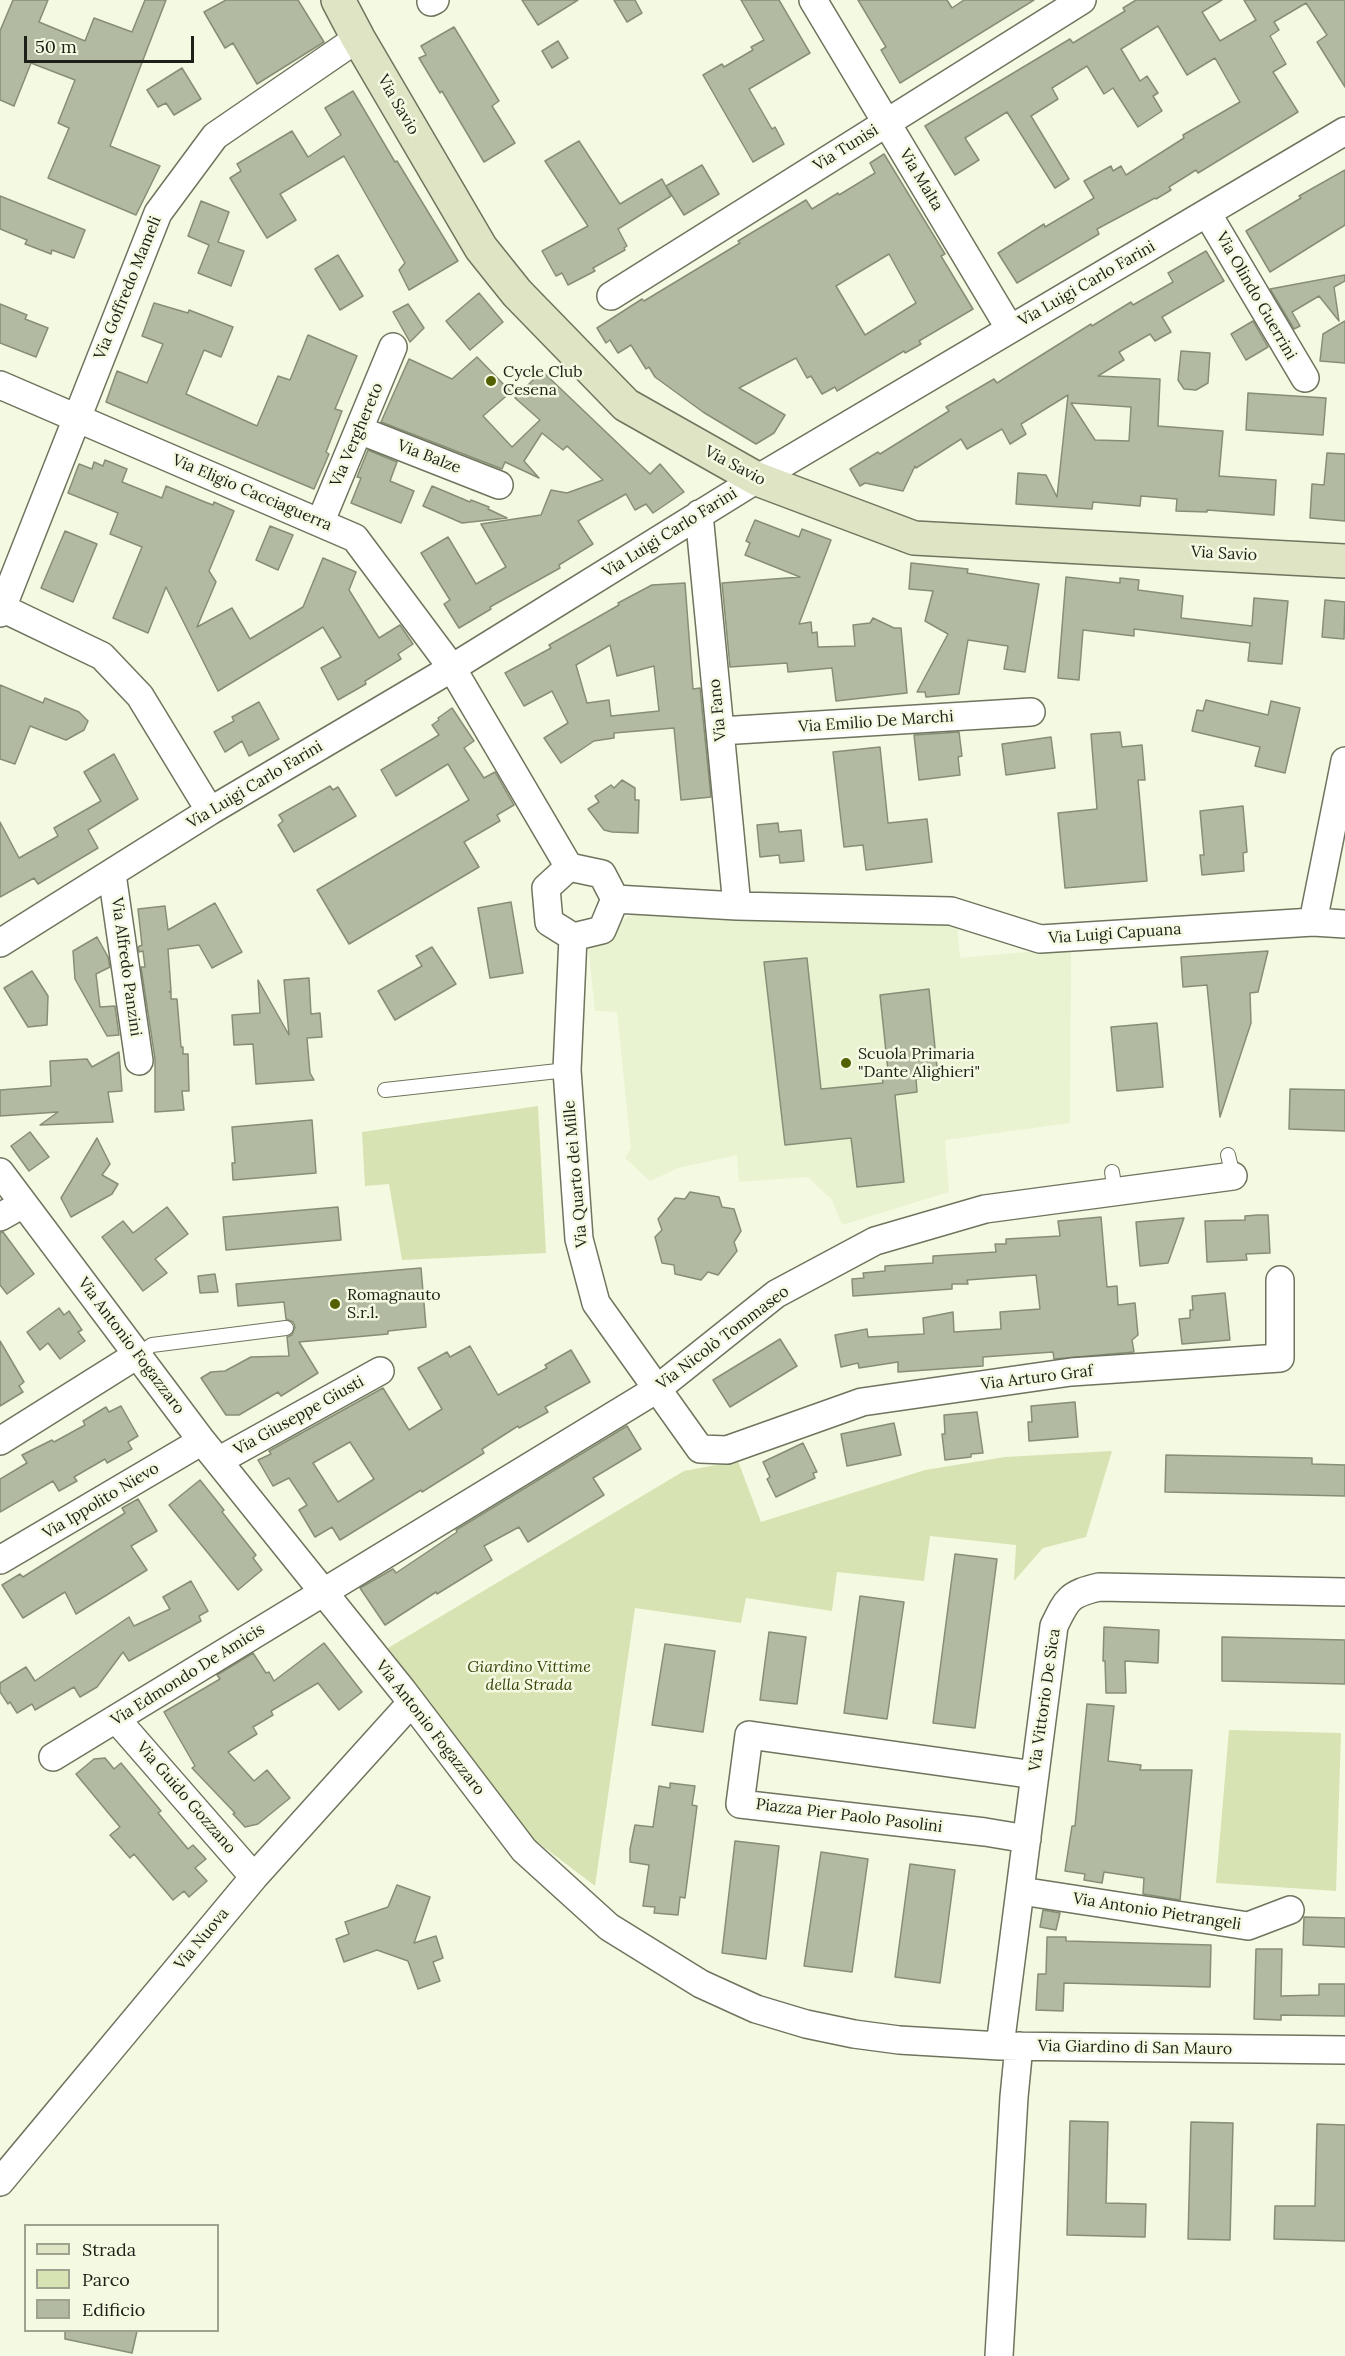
<!DOCTYPE html>
<html>
<head>
<meta charset="utf-8">
<style>
  body { margin:0 }
  #map { position:relative; width:1345px; height:2356px; overflow:hidden; background:#f4fae1; font-family:Lora,serif }
  canvas { display:block }
  .legend { position:absolute; left:24px; top:2224px; width:195px; height:108px; box-sizing:border-box; background:#f4fae1; border:2px solid #9ea390; margin:0; padding:8px 10px; list-style:none; font-size:18px; color:#1d2017 }
  .legend li { display:flex; align-items:center; gap:12px; height:30px }
  .legend b { width:30px; border:2px solid #9ea390 }
  .scale { position:absolute; left:24px; top:36px; width:170px; height:27px; box-sizing:border-box; border:3px solid #1d2017; border-top:0; padding-left:8px; font-size:18px; line-height:21px; white-space:nowrap; color:#1d2017; -webkit-text-stroke:4px #f4fae1; paint-order:stroke }
</style>
</head>
<body>
<div id="map">
<canvas width="1345" height="2356"></canvas>
<ul class="legend">
<li><b style="height:8px;background:#dfe5c4"></b>Strada</li>
<li><b style="height:16px;background:#d7e3b2"></b>Parco</li>
<li><b style="height:16px;background:#b3baa2"></b>Edificio</li>
</ul>
<div class="scale">50 m</div>
</div>
<script>
const ctx = document.querySelector('canvas').getContext('2d');
ctx.lineJoin = 'round';
function paint(path, color) { ctx.fillStyle = color; ctx.fill(path, 'evenodd'); }
function trace(path, color, width, dash) { ctx.strokeStyle = color; ctx.lineWidth = width; ctx.lineCap = dash ? 'butt' : 'round'; ctx.setLineDash(dash || []); ctx.stroke(path); }
function write(font, color, halo, rows, align = 'center') {
  ctx.font = font + ' Lora,serif'; ctx.lineWidth = 5; ctx.setLineDash([]); ctx.textBaseline = 'middle'; ctx.strokeStyle = halo; ctx.fillStyle = color; for (const [text, x, y, turn = 0] of rows) {
    ctx.save(); ctx.translate(x, y); ctx.rotate((+turn || 0) * Math.PI / 180); ctx.textAlign = isNaN(turn) ? turn : align; if (halo) ctx.strokeText(text, 0, 0); ctx.fillText(text, 0, 0); ctx.restore();
  }
}
const built = new Path2D(`
  M632 914 957 924 960 958 1071 948 1070 1123 945 1140 949 1192 842 1225 832 1200 808 1177 739 1182 737 1155 678 1168 650 1181 625 1158 631 1148 617 1012 595 1011 588 944Z`);
const green = new Path2D(`
  M538 1106 546 1253 402 1260 389 1184 365 1186 362 1132Z
  M1112 1451 1086 1537 1043 1548 1014 1581 1016 1545 930 1536 924 1581 837 1572 832 1611 746 1598 741 1623 635 1608 595 1886 528 1835 388 1648 684 1471 738 1461 761 1522 925 1470 1005 1457Z
  M1229 1730 1341 1733 1336 1891 1216 1883Z`);
const building = new Path2D(`
  M13 0H48L39 22 85 41 94 18 132 32 145 0H166L110 146 160 166 136 215 48 178 69 128 58 123 75 80 31 63 14 106 0 100V31Z
  M226 0H298L324 42 257 84 233 43 225 48 204 12Z
  M522 0H578L538 25Z
  M614 0H635L642 13 627 22Z
  M741 0H779L810 53 749 89 772 129 775 127 784 144 753 162 703 75 722 64 724 67 753 50 751 47 764 40Z
  M858 0H947L952 8 964 0H1034L900 83 881 50 886 47Z
  M1136 0H1222L1202 12 1220 41 1256 20 1244 0H1345V87L1317 42 1327 35 1306 3 1274 22 1279 30 1270 36 1286 64 1273 72 1298 112 1198 173 1196 170 1169 187 1171 190 1156 199 1155 198 1097 229 1099 234 1017 283 998 253 1044 224 1045 227 1094 198 1084 181 1111 166 1113 171 1121 166 1126 175 1184 138 1183 135 1240 102 1215 58 1187 75 1158 26 1121 49 1140 81 1147 76 1158 93 1153 96 1162 111 1138 127 1113 88 1104 94 1087 66 1052 88 1058 99 1031 116 1069 179 1055 188 1007 112 965 138 979 160 955 175 925 126 1070 39 1073 43 1125 11 1123 8Z
  M454 27 499 101 492 106 515 143 484 162 442 91 440 93 419 58 426 55 421 46Z
  M558 41 568 58 552 68 542 51Z
  M182 68 201 99 174 115 166 103 158 107 147 90Z
  M353 91 395 162 397 161 458 261 409 290 399 270 405 263 344 156 280 194 296 220 267 238 230 178 241 171 237 164 292 131 308 157 341 135 325 108Z
  M579 141 620 204 662 179 671 196 618 229 627 246 624 248 625 250 593 268 595 271 568 285 562 273 556 276 542 251 588 226 545 161Z
  M884 154 945 254 941 256 973 309 919 341 921 344 905 353 904 351 837 391 835 387 822 394 811 376 807 378 796 358 739 388 785 415 774 433 756 444 703 412 655 377 649 367 646 369 631 345 618 353 610 340 606 343 597 328 642 299 644 301 740 243 738 241 806 200 812 209 838 193 839 195 875 173 870 163ZM889 254 916 303 865 335 836 286Z
  M702 165 719 194 684 215 666 186Z
  M1345 170V225L1270 272 1246 231 1301 198 1299 196Z
  M0 196 85 230 74 258 52 250 51 254 25 244 27 240 0 229Z
  M201 201 229 212 218 242 244 251 231 286 198 273 209 245 188 236Z
  M1206 251 1224 281 1162 317 1171 332 1155 341 1150 334 1119 352 1124 360 1098 376 1160 379 1158 426 1223 431 1219 476 1276 480 1274 515 1207 510V512L1176 511 1177 499 1141 496 1140 506 1093 502 1092 509 1016 504 1018 473 1046 475 1057 497 1068 395 1021 424 1026 434 1010 444 1002 429 967 449 961 439 916 468 915 466 903 491 865 483 860 486 850 469 878 452 880 454 949 411 946 407 994 379 997 383 1091 324 1092 326 1131 302 1133 305 1173 282 1168 273ZM1071 403 1131 407 1129 441 1095 440Z
  M338 255 363 296 340 310 315 269Z
  M1345 275V281L1334 287 1339 321 1319 296 1292 312 1300 326 1294 329 1270 289Z
  M479 293 503 322 470 350 446 321Z
  M154 303 188 313 189 310 233 327 221 357 204 350 186 394 257 426 278 376 290 380 308 335 357 356 335 409 342 411 326 452 329 454 314 489 106 402 117 371 147 383 163 344 142 336Z
  M0 304 27 315 25 319 48 328 36 357 0 343Z
  M408 304 424 328 410 342 393 312Z
  M1253 321 1268 347 1246 360 1231 334Z
  M1345 321V363L1320 361 1323 334Z
  M1181 351 1210 353 1208 383 1196 390 1184 389 1178 380Z
  M477 357 511 392 483 416 512 447 540 420 515 398 542 371 650 474 660 464 684 492 653 513 646 504 635 510 626 494 578 521 593 544 559 565 560 568 490 607 491 609 459 628 444 604 450 600 421 553 448 537 476 584 506 567 481 524 541 515 551 490 567 493 603 480 567 446 563 450 542 433 524 461 539 478 505 462 502 469 381 422 409 359 452 379Z
  M1248 393 1326 398 1323 435 1246 430Z
  M368 450 397 462 390 481 414 491 401 523 351 503 361 478 357 477Z
  M1327 453 1345 454V521L1310 518 1312 484 1324 485Z
  M105 460 127 469 122 482 162 498 166 486 205 502 213 505 214 502 234 511 209 571 216 582 197 627 232 608 250 639 303 607 323 558 356 572 349 590 379 638 400 625 413 644 398 654 401 659 365 681 366 684 338 700 321 668 341 657 323 627 218 691 166 587 148 633 113 618 142 547 110 534 118 513 68 493 79 464 92 469 94 462 103 466Z
  M432 486 470 502 471 500 489 507 488 509 507 518 462 523 423 506Z
  M755 520 799 537 802 529 831 540 799 624 811 622 812 633 817 632 818 647 855 646 853 625 870 623 873 618 894 628H901L907 693 836 701 832 668 788 672 787 663 730 667 722 583 800 577 745 555 750 543 746 541Z
  M270 526 293 535 278 570 256 560Z
  M65 531 97 544 73 602 41 588Z
  M911 563 968 569 967 573 1039 584 1025 672 1004 669 1008 646 968 640 959 694 926 697 925 692H917L948 634 925 621 933 591 909 589Z
  M1066 577 1120 583V578L1139 580 1138 590 1183 596 1181 618 1252 626 1254 598 1288 601 1282 664 1248 661 1250 643 1134 629V636L1083 630 1079 680 1058 678Z
  M685 583 693 689 700 688 711 797 681 800 674 728 614 733V738L594 741 561 763 544 738 568 723 552 691 524 706 505 673 551 648 549 645 619 605 618 603 652 585ZM610 645 617 676 654 666 659 711 611 716 609 700 587 703 576 665Z
  M1325 600 1345 602 1344 639 1322 637Z
  M0 685 43 703 45 698 79 712 88 721 84 730 66 740 30 726 15 764 0 759Z
  M1206 700 1268 715 1271 701 1300 708 1285 773 1255 766 1260 747 1192 731 1197 710 1203 711Z
  M259 702 279 739 249 756 242 741 225 752 214 732 234 721 232 717Z
  M452 708 474 741 464 748 484 778 495 772 514 805 497 815 500 821 464 842 479 867 349 944 317 890 469 800 448 764 396 796 381 770 439 735 432 725 439 720 438 718Z
  M959 732 962 756 958 757 960 775 919 780 914 735Z
  M1120 732 1122 747 1142 745 1145 780H1138L1147 881 1065 888 1058 813 1097 809 1091 734Z
  M1051 737 1055 768 1006 775 1002 744Z
  M880 747 888 823 927 819 932 862 866 870 863 845 844 847 833 752Z
  M114 754 138 799 88 830 98 848 38 884 34 878 0 897V822L19 858 58 836 54 828 101 801 84 772Z
  M622 780 635 788V800H639L638 833 612 832 604 830 588 809 599 802 595 796 611 785 614 788Z
  M330 786 333 790 338 787 356 816 294 852 278 825 283 821 279 815Z
  M1243 806 1247 852 1243 853 1244 871 1202 875 1200 855H1204L1200 811Z
  M778 823 779 832 801 830 804 861 780 863 779 855 760 857 757 825Z
  M511 902 523 973 490 978 478 908Z
  M215 903 242 952 212 968 199 945 168 949 171 991 169 992H171V999H177L181 1047H183V1054H188L189 1091H182L184 1110 155 1112V1059L141 967H145L143 951 139 952 138 947 142 945 138 909 165 906 168 930Z
  M97 937 108 957 110 967 96 974 100 1007 115 1006 119 1035 107 1036 75 979 73 951Z
  M432 947 456 984 395 1020 378 991 422 966 416 956Z
  M1268 951 1258 992 1250 993 1251 1023 1220 1117 1207 985 1183 987 1181 957Z
  M807 958 821 1089 883 1083 881 1071H888L880 995 929 989 938 1077 916 1079 917 1092 895 1095 904 1182 857 1187 851 1138 785 1145 764 962Z
  M32 971 48 996 47 1025 28 1027 4 988Z
  M309 978 311 1014 320 1013 322 1037 307 1038 310 1073 314 1080 256 1084 253 1044 234 1045 232 1015 260 1013 258 980 289 1035 284 980Z
  M1157 1023 1163 1087 1117 1091 1111 1027Z
  M119 1052 122 1091 108 1092 113 1122 40 1125 58 1112 0 1116V1090L51 1086 50 1061 87 1059 92 1067Z
  M1290 1089 1345 1090V1131L1289 1129Z
  M312 1120 316 1173 233 1180 232 1163H235L232 1127Z
  M30 1132 49 1157 29 1171 11 1146Z
  M97 1138 110 1164 102 1175 118 1184 112 1194 71 1217 61 1198Z
  M690 1192 719 1197 722 1207 734 1209 741 1231 734 1242 737 1251 718 1275 708 1272 701 1280 675 1274 674 1265 662 1263 655 1237 662 1230 658 1219 675 1198 685 1199Z
  M167 1207 188 1234 155 1259 167 1273 143 1291 102 1237 123 1221 133 1233Z
  M338 1207 341 1240 226 1250 223 1217Z
  M1258 1215H1268L1270 1253 1246 1254 1247 1260 1207 1262 1205 1221 1245 1220V1216Z
  M1101 1217 1107 1287 1117 1286 1118 1305 1135 1303 1138 1335 1132 1340 1134 1352 1054 1359 1053 1352 983 1357V1366L898 1372V1362L859 1368 858 1363 841 1367 835 1335 867 1329 868 1337 924 1334 923 1318 953 1312 954 1332 1001 1329 1000 1312 1040 1309 1036 1275 967 1280 968 1284H952V1289L853 1296 852 1279 864 1278 863 1273 885 1271V1266L933 1263V1256L996 1252 995 1244H1006V1239L1060 1236 1058 1221Z
  M1184 1218 1168 1263 1140 1266 1136 1222Z
  M3 1232 34 1274 7 1294 0 1285V1233Z
  M421 1268 426 1327 388 1331V1334L299 1342 318 1373 281 1396 278 1392 239 1415H226L201 1378 211 1372 225 1371 251 1357 289 1356 287 1337 292 1335 295 1327 293 1322 286 1319 284 1302 238 1306 236 1284Z
  M215 1274 218 1292 200 1293 198 1276Z
  M1225 1293 1230 1340 1182 1344 1179 1319 1190 1318V1310H1193L1192 1296Z
  M59 1308 64 1315 69 1311 82 1330 78 1332 85 1341 60 1359 48 1343 40 1350 27 1332Z
  M780 1339 797 1366 730 1407 713 1380Z
  M0 1341 24 1382 19 1386 23 1392 0 1406Z
  M470 1346 498 1395 547 1368 545 1365 571 1350 590 1382 545 1407 548 1412 519 1428 518 1426 482 1449 484 1453 422 1492 421 1490 340 1540 332 1527 315 1537 299 1510 307 1505 289 1478 273 1486 258 1460 271 1454 269 1451 383 1388 409 1430 442 1409 418 1368 447 1352 450 1357ZM350 1442 374 1479 338 1502 313 1463Z
  M1075 1402 1078 1437 1029 1441 1028 1422H1032L1031 1406Z
  M121 1406 138 1436 128 1442 132 1449 107 1463 105 1459 74 1477 77 1481 59 1491 53 1481 0 1512V1479L27 1463 22 1455 52 1440 54 1442 85 1425 83 1421 106 1407 109 1412Z
  M977 1412 983 1453 971 1454V1457L945 1460 942 1434H945L944 1415Z
  M894 1423 901 1455 847 1466 841 1434Z
  M627 1426 641 1449 593 1478 604 1495 528 1542 519 1527 484 1546 492 1560 437 1594 436 1592 385 1625 360 1588 393 1569 396 1573 457 1532 456 1530Z
  M803 1443 817 1472 813 1473 815 1478 776 1497 767 1479 770 1477 763 1462Z
  M1166 1455 1312 1458V1464L1345 1465V1496L1165 1492Z
  M200 1480 224 1510 222 1512 256 1555 253 1558 262 1570 238 1590 169 1505Z
  M138 1499 157 1531 131 1546 147 1570 76 1614 65 1592 23 1618 2 1585 20 1574 23 1577 125 1513 122 1508Z
  M955 1554 997 1559 975 1728 933 1723Z
  M191 1581 208 1611 199 1616 201 1621 129 1661 123 1652 97 1687 80 1697 74 1687 35 1710 32 1704 17 1713 10 1702 8 1704 0 1692V1683L26 1667 35 1681 129 1617 134 1626 170 1609 163 1597Z
  M860 1596 904 1602 887 1719 844 1713Z
  M1104 1627 1159 1630 1158 1663 1125 1661 1126 1693H1106L1105 1661H1103Z
  M769 1632 806 1637 797 1704 760 1700Z
  M1222 1637 1345 1640V1684L1222 1681Z
  M324 1643 362 1692 339 1710 318 1683 271 1711 273 1715 253 1727 257 1734 228 1752 254 1781 267 1770 290 1798 258 1824 245 1827 233 1814 235 1813 192 1768 195 1766 164 1712 220 1679 217 1675 253 1653 266 1673 269 1672 274 1681Z
  M665 1644 715 1651 703 1732 652 1725Z
  M1087 1704 1114 1706 1108 1761 1141 1765 1140 1770H1192L1180 1900 1143 1894 1144 1878 1104 1872 1102 1883 1084 1880 1085 1874 1065 1871 1072 1826H1075Z
  M105 1758 114 1769 121 1763 161 1811 158 1813 188 1849 193 1845 206 1859 195 1868 207 1881 189 1897 184 1891 173 1900 134 1854 130 1858 110 1835 120 1827 76 1774 94 1759Z
  M670 1783 695 1786 692 1805 697 1806 685 1898 680 1897 678 1915 654 1913 655 1907 643 1906 649 1865 630 1862V1849L635 1825 653 1827 659 1786 670 1788Z
  M735 1841 779 1846 766 1959 722 1953Z
  M821 1852 868 1859 852 1972 804 1966Z
  M910 1864 955 1870 940 1983 895 1977Z
  M397 1885 430 1897 414 1943 436 1936 443 1958 433 1962 440 1981 418 1989 408 1961 377 1950 344 1962 336 1939 349 1934 345 1922 388 1907Z
  M1043 1910 1060 1913 1056 1930 1040 1927Z
  M1304 1917 1345 1918V1947L1303 1945Z
  M1047 1937H1066V1941L1211 1945 1210 1987 1064 1983 1063 2011 1036 2010 1038 1974H1046Z
  M1256 1949H1282L1281 1996 1319 1995V1984H1345V2016L1281 2015V2020L1254 2019Z
  M1070 2121 1108 2122 1106 2203 1146 2204 1145 2237 1067 2235Z
  M1191 2122 1233 2123 1230 2240 1188 2239Z
  M1317 2124 1345 2125V2241L1274 2239 1275 2206H1315Z
  M65 2331H137L132 2353 65 2339Z`);
const lane = new Path2D(`
  M385 1090 567 1070
  M1228 1155 1233 1176
  M1112 1172 1115 1191
  M137 1355 152 1345 286 1328`);
const street = new Path2D(`
  M813 0 1010 329
  M431 2 435 0
  M1207 213 1305 378
  M611 296 1082 0
  M0 385 355 538 452 668 569 867
  M359 430 499 485
  M699 514 737 906
  M320 523 393 347
  M2 608 102 656 140 696 210 811
  M0 613 158 213 215 136 358 38
  M720 731 1031 712
  M569 867 602 874 615 899 602 930 573 937 549 922 546 888Z
  M112 874 139 1061
  M615 899 737 906 951 911 1040 939 1313 922 1345 924
  M1313 922 1345 761
  M573 937 567 1070 579 1239 596 1303 700 1449 727 1450 862 1402 1071 1372 1280 1358V1280
  M0 943 210 811 452 668 757 479 1345 131
  M0 1172 202 1441 403 1691 524 1850 609 1927 701 1984 756 2009 806 2024 854 2034 899 2040 1000 2046 1345 2050
  M0 1217 23 1204
  M0 1441 137 1355
  M218 1461 380 1371
  M0 1560 202 1441
  M117 1720 254 1877
  M53 1757 657 1389 776 1294 875 1241 985 1209 1233 1176
  M1027 1839 985 1832 740 1804 749 1735 1035 1775
  M1021 1891 1248 1926 1290 1910
  M1000 2046 1054 1626C1067 1599 1069 1594 1099 1587L1345 1592
  M0 2182 254 1877 411 1703
  M999 2356 1014 2097 1019 2046`);
const secondary = new Path2D(`
  M338 0 358 38 481 248 517 293 626 405 757 479 914 538 1345 561`);
const markers = [
  [491,381,6,"#526001"],
  [846,1063,6,"#526001"],
  [335,1304,6,"#526001"]
];
const streetNames = [
  ["Via Savio",398,105,60],
  ["Via Tunisi",846,148,-32],
  ["Via Malta",921,180,59],
  ["Via Luigi Carlo Farini",1087,284,-30],
  ["Via Goffredo Mameli",128,288,-68],
  ["Via Olindo Guerrini",1256,296,60],
  ["Via Verghereto",357,435,-67],
  ["Via Balze",429,457,21],
  ["Via Savio",735,466,28],
  ["Via Eligio Cacciaguerra",252,493,23],
  ["Via Luigi Carlo Farini",670,533,-32],
  ["Via Savio",1224,554,3],
  ["Via Fano",718,710,-96],
  ["Via Emilio De Marchi",876,722,-4],
  ["Via Luigi Carlo Farini",255,785,-31],
  ["Via Luigi Capuana",1115,934,-4],
  ["Via Alfredo Panzini",126,967,82],
  ["Via Quarto dei Mille",576,1174,-95],
  ["Via Nicolò Tommaseo",723,1338,-37],
  ["Via Antonio Fogazzaro",131,1346,53],
  ["Via Arturo Graf",1037,1378,-7],
  ["Via Giuseppe Giusti",299,1416,-29],
  ["Via Ippolito Nievo",101,1501,-31],
  ["Via Edmondo De Amicis",188,1675,-32],
  ["Via Vittorio De Sica",1045,1700,-82],
  ["Via Antonio Fogazzaro",430,1728,52],
  ["Via Guido Gozzano",186,1798,49],
  ["Piazza Pier Paolo Pasolini",849,1816,7],
  ["Via Antonio Pietrangeli",1157,1912,9],
  ["Via Nuova",202,1939,-50],
  ["Via Giardino di San Mauro",1135,2048,1]
];
const poiNames = [
  ["Cycle Club",503,372],
  ["Cesena",503,390],
  ["Scuola Primaria",858,1054],
  ["\"Dante Alighieri\"",858,1072],
  ["Romagnauto",347,1295],
  ["S.r.l.",347,1313]
];
const parkNames = [
  ["Giardino Vittime",529,1667],
  ["della Strada",529,1685]
];
paint(built, '#e9f2d1');
paint(green, '#d7e3b2');
paint(building, '#b3baa2');
trace(building, '#878e76', 1.5);
trace(lane, '#6e745d', 16);
trace(street, '#6e745d', 30);
trace(secondary, '#6e745d', 36);
trace(lane, '#fff', 14);
trace(street, '#fff', 27);
trace(secondary, '#dfe5c4', 33);
for (const [x, y, r, color] of markers) { const dot = new Path2D(); dot.arc(x, y, r, 0, 2 * Math.PI); ctx.fillStyle = color; ctx.fill(dot); trace(dot, '#f4fae1', 2); }
write('16px', '#1d2017', '#f4fae1', streetNames);
write('16px', '#1d2017', '#f4fae1', poiNames, 'left');
write('italic 16px', '#38420a', '#f4fae1', parkNames);
</script>
</body>
</html>
